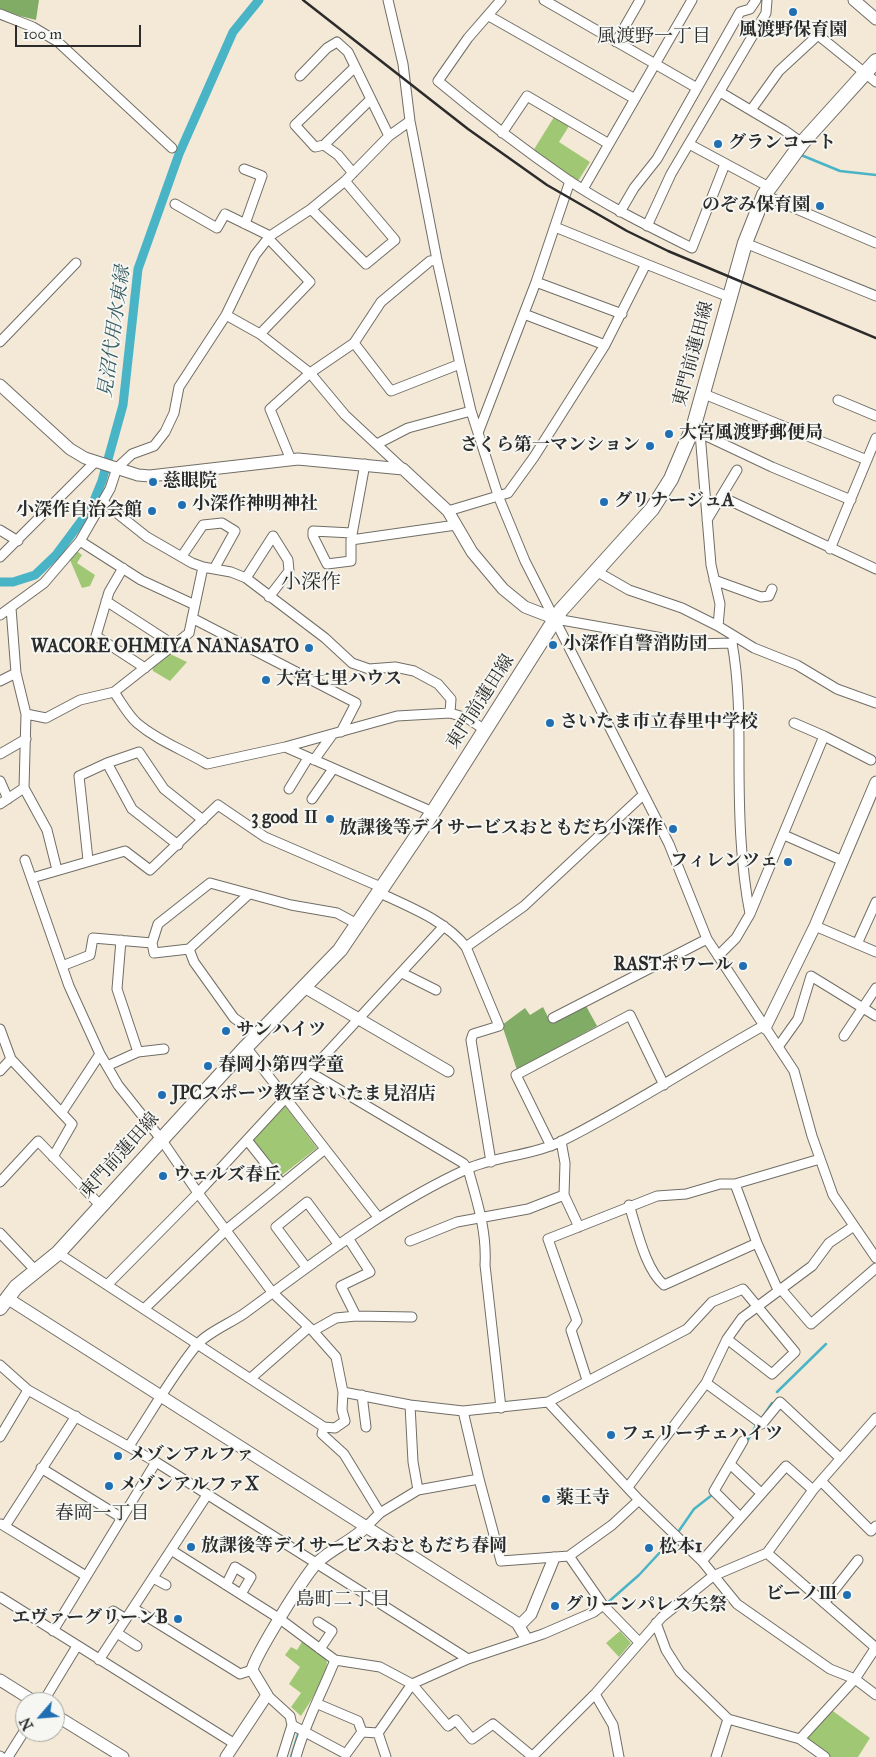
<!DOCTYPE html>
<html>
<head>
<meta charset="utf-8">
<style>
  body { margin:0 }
  #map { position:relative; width:876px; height:1757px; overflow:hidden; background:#f4e9d7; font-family:"IM FELL Great Primer",serif }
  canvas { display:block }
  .north { position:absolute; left:15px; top:1692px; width:50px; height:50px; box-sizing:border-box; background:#f6f6f2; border:1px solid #a5a5a2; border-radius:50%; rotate:243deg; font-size:14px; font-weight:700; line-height:20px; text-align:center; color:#2b2b2b }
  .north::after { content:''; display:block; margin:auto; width:18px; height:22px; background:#1f6fb2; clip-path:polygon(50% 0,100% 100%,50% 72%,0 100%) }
  .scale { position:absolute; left:15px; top:25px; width:126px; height:22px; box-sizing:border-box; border:2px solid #2b2b2b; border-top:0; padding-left:6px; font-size:15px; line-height:18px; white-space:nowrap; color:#2b2b2b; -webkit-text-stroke:4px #f6f6f2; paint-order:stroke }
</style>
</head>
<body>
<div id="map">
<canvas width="876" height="1757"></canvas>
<div class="north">N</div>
<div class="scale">100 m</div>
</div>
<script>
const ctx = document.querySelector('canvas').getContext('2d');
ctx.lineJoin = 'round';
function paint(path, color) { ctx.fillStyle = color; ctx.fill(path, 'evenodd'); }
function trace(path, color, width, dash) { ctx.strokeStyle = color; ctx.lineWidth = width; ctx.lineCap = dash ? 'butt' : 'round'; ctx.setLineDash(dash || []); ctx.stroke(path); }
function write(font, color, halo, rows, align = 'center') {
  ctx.font = font + ' "IM FELL Great Primer","Noto Serif JP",serif'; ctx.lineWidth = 4; ctx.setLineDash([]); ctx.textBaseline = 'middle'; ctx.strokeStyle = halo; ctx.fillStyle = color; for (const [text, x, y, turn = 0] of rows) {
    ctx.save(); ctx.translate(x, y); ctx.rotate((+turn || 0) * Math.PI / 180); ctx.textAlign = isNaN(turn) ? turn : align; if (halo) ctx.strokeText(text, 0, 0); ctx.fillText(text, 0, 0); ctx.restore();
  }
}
const green = new Path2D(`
  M554 117 569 126 559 142 590 162 578 181 533 151Z
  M77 551 82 555 77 563 95 575 90 586 82 588 70 560Z
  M168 653 187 662 170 681 153 671 152 667Z
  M285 1106 317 1148 281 1176 253 1140Z
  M620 1631 631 1643 619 1657 606 1643Z
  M303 1640C310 1645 322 1651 326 1658 332 1671 308 1705 301 1716L291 1707 301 1693 289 1684 300 1667 285 1655 291 1647 297 1650Z
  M830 1709 870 1738 858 1757H827L804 1739Z`);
const forest = new Path2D(`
  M0 0H39L36 20 0 11Z
  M585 1004 597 1026 517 1070 502 1025 525 1008 530 1015 543 1007 551 1023Z`);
const stream = new Path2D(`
  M801 155 840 171 876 175
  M777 1392 826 1344
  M764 1415 772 1403
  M746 1443 757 1424
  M606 1604 639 1575 676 1535 694 1509 712 1495
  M291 1757 299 1731`);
const canal = new Path2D(`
  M0 582H13L35 575 56 555 91 508 102 481 123 405 138 269 179 154 233 32 259 0`);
const minor = new Path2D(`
  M388 0 403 64 410 121 437 260 460 364 471 411 499 498 525 561 669 844 707 939 794 1071 812 1136 833 1195 876 1258
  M501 0 468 38 438 81C480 116 523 149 568 180 607 206 650 227 692 248L725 164
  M544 0 697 88
  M0 14 33 27 58 42 172 148
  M489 16 635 99
  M616 42 640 0
  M300 76 327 48 337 42 348 52 389 136
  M720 92 784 130 802 143
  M751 110 779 71 818 35 876 82
  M502 133 527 96 609 144
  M689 144 769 187
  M324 145 315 147 295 125 355 67
  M244 169 262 176 245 224
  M353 173 338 155 324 145 371 99
  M583 189 692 0
  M764 195 876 243
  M175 204 217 228 225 214 270 236
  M311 209 366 264 395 240 345 181
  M620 212 634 188 657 159 740 12 750 9 756 0
  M647 226 671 174 766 13 767 0
  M745 243 876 296
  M646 264 729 297
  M536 282 622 314
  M524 314 605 345
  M226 315 260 334 310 373 345 415 403 469
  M260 334 310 282 268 238
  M0 342 76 263
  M354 343 391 391 460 364
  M704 394 867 460
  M838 400 876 416
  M694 425 700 433 711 565 720 604 718 626
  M478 433 536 282 570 181
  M700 433 772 467 851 500
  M377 444 408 428 471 411
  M291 460 270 409 310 373 354 343 381 302 430 261 437 260
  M722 497 876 569
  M103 502 147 537 192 563 203 567 231 572 246 578 325 638 352 663 369 669 395 667 414 671 438 684 451 699 450 713
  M448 511 508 493 534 457 605 345 646 264 555 227
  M707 520 737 470
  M0 530 18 541
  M352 533 313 531V536L327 564 351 561V540L365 464
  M351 540 456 525
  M80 541 141 580 195 605
  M830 549 876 438
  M182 556 203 525 222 523 235 531 214 569
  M0 557 96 461
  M123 568 109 592 96 636 145 668
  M596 571 629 590 682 608 718 626 754 648 797 665 837 689 876 703
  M246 578 273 536 288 560 289 571 269 597
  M714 580 761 597 769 596 772 589
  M106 601 174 645
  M11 608 16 673 26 714 24 788 47 830 57 870
  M0 615 44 583 80 541 110 489 117 468 132 454 154 446 165 432 174 413 179 387 226 315 255 255 270 236 311 209 345 181 389 136 410 121
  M192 618 356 703 341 732
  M556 619 696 644 732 643
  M735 637 732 643C739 681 739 718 739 757 739 809 740 863 750 914
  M0 681 16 673
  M114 692C121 702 128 715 137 723 158 741 184 750 207 764L285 747 397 716 450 713 467 718 485 730
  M26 714 46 718 80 700 114 692 189 633 203 567
  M824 736 871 760
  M285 747 433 812
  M0 754 26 739
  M314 760 332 735
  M107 763 132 809 178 845
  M0 781 8 799
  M289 789 308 758
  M312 799 333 769
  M0 804 24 788
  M784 835 843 861
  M25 860 69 986 100 1054 118 1085 161 1139 198 1193 272 1292 313 1331 336 1357 343 1392 342 1410 345 1421 335 1428 324 1427
  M88 860 79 776 107 763 139 752 164 789 203 820
  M32 878 125 851 150 870 218 805 265 837 383 888
  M380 893C409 907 445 920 466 947L499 1026 473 1034 471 1040 491 1162
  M249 894 189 949 194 962 234 1018 257 1034
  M815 926 876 952
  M121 940 117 989 138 1052
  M857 944 876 902
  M466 947 524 906 643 795
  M189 949 154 953 152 943 158 924 210 883 291 905 337 913 359 925
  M718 956 736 938 750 914 824 736 794 723
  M62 966 90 955 93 938 152 943
  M402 973 436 990
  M553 1018 707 939
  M0 1029 11 1059 72 1124 53 1157
  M844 1036 876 988
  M246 1047 378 1217
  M778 1047 798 1019 811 976 876 1016
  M107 1066 138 1052 164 1049
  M0 1071 11 1059
  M308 1071 463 1163 468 1169C477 1201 487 1231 485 1265L501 1408
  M62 1112 100 1054
  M247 1140 282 1184
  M561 1141 565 1163 564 1195 579 1227
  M551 1146 516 1075 630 1015 664 1085
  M0 1182 38 1141 101 1206
  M735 1184 757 1243 778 1290
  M629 1205C637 1229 645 1269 664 1285L757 1243
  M0 1233 37 1272
  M348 1238 370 1272 341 1286 356 1316
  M410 1241 457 1222 528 1209 564 1195
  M58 1253 324 1427 322 1434 344 1454 380 1513 366 1527
  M306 1267 276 1227 307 1202 339 1245
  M107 1285 198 1193 444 926
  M780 1288 811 1324 876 1268
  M144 1309 226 1230 325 1149
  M313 1331 336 1318 356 1316 412 1317
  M0 1365 28 1390 156 1462 468 1659
  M251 1378 308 1328
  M587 1380 571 1330 577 1321 548 1239 657 1196 686 1194 720 1184H735L820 1159
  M706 1383 762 1424 780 1402 840 1458
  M343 1392 410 1405 463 1411 548 1402 687 1329 712 1302 743 1289 795 1352 772 1374 727 1339
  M362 1395 366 1427
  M548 1402 639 1500 702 1561 737 1604 830 1669 855 1679 876 1695
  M410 1405 413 1462 418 1490
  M463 1411 479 1479 501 1561 569 1556 612 1525 639 1500
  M0 1437 28 1390
  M129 1446C151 1413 171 1377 196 1346 206 1333 231 1323 245 1313 316 1261 386 1206 467 1169 496 1156 531 1156 560 1142 630 1107 695 1064 763 1026
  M730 1464 761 1493
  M41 1468 122 1518
  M821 1481 871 1531 876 1526
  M628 1487 706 1383 727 1339 742 1318 812 1266 829 1243 854 1226
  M380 1513 418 1490 479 1479
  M740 1517 714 1491 743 1441
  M1 1524 86 1576
  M5 1526 76 1416
  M171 1550 280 1619 335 1660 380 1667 412 1684 448 1726 456 1720 472 1739 493 1724 533 1757
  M767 1553 875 1647
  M569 1556 603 1605 639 1642
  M702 1561 786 1466 813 1490
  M153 1578 166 1585
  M226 1585 235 1567 251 1577 241 1594
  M0 1597 235 1744
  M824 1603 858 1560
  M133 1608 240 1674 252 1670
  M113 1611 126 1619
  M318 1622 332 1631 320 1649
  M656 1623 666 1650 680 1672 728 1719 800 1739 825 1757
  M53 1631 156 1462
  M117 1633 137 1646
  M99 1660 207 1495
  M595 1694 613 1725 619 1757
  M267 1695 290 1716 292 1725 346 1754 362 1732 378 1733
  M43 1702 77 1646
  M318 1704 358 1721 362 1732
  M800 1739 855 1679 876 1647
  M0 1756 1 1757
  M8 1757 25 1730
  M282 1757 292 1725
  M296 1757C305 1723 322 1693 335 1660
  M386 1757 378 1733 412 1684 468 1659 543 1634 594 1612 603 1605
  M532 1757 595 1694 662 1617 713 1576 767 1553 813 1490 876 1418
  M716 1757 728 1719`);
const tertiary = new Path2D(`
  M854 0 876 19
  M0 385 70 449 85 458 138 475 150 476 298 459 403 469 448 511 472 552 503 589 525 607 556 619
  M304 987 448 1071
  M765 1028 815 926 876 782
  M7 1298 517 1623 526 1638
  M520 1625 531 1614 554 1558
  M0 1680 35 1702
  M55 1715 123 1757
  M226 1757 267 1695 252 1670C255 1656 307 1571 319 1561 333 1548 352 1541 366 1527`);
const secondary = new Path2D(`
  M0 1308 16 1287 58 1253 246 1047 340 950 433 812 561 610 652 509 671 479 694 425 745 243 764 195 802 143 876 61`);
const rail = new Path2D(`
  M303 0 468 129 547 185 627 231 668 251 876 338`);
const markers = [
  [793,12,5,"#1f6fb2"],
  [718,144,5,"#1f6fb2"],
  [820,206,5,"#1f6fb2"],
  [669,434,5,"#1f6fb2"],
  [650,446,5,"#1f6fb2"],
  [153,482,5,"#1f6fb2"],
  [604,502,5,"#1f6fb2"],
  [182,505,5,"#1f6fb2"],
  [152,511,5,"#1f6fb2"],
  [553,645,5,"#1f6fb2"],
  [309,648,5,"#1f6fb2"],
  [266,680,5,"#1f6fb2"],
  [550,723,5,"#1f6fb2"],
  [330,819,5,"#1f6fb2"],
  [673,829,5,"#1f6fb2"],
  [788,862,5,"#1f6fb2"],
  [743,966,5,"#1f6fb2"],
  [226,1031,5,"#1f6fb2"],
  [208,1066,5,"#1f6fb2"],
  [162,1095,5,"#1f6fb2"],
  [163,1176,5,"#1f6fb2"],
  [611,1435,5,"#1f6fb2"],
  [118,1456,5,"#1f6fb2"],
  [109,1486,5,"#1f6fb2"],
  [546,1499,5,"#1f6fb2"],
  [191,1547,5,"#1f6fb2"],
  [649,1548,5,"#1f6fb2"],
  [847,1595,5,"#1f6fb2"],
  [555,1606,5,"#1f6fb2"],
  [178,1619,5,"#1f6fb2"]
];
const poiNames = [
  ["風渡野保育園",793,31,"center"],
  ["グランコート",728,144],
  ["のぞみ保育園",810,206,"right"],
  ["大宮風渡野郵便局",679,434],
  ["さくら第一マンション",640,446,"right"],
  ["慈眼院",163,482],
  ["グリナージュA",614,502],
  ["小深作神明神社",192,505],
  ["小深作自治会館",142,511,"right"],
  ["小深作自警消防団",563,645],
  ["WACORE OHMIYA NANASATO",299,648,"right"],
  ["大宮七里ハウス",276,680],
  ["さいたま市立春里中学校",560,723],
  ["3 good Ⅱ",320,819,"right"],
  ["放課後等デイサービスおともだち小深作",663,829,"right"],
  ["フィレンツェ",778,862,"right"],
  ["RASTポワール",733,966,"right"],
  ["サンハイツ",236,1031],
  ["春岡小第四学童",218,1066],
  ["JPCスポーツ教室さいたま見沼店",172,1095],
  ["ウェルズ春丘",173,1176],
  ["フェリーチェハイツ",621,1435],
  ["メゾンアルファ",128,1456],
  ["メゾンアルファX",119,1486],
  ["薬王寺",556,1499],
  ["放課後等デイサービスおともだち春岡",201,1547],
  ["松本1",659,1548],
  ["ビーノⅢ",837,1595,"right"],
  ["グリーンパレス矢祭",565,1606],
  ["エヴァーグリーンB",168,1619,"right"]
];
const streetNames = [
  ["東門前蓮田線",694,354,-75],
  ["東門前蓮田線",481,702,-57],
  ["東門前蓮田線",120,1156,-48]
];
const neighbourhoodNames = [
  ["風渡野一丁目",654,37],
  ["春岡一丁目",102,1514],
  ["島町二丁目",343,1600]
];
const waterNames = [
  ["見沼代用水東縁",115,332,-82]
];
const quarterNames = [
  ["小深作",311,583]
];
paint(green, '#a0c874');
paint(forest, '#80ac66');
trace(stream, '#4ab4c7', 2.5);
trace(canal, '#4ab4c7', 9);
trace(minor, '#716e67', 11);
trace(tertiary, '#716e67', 13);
trace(secondary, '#716e67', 16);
trace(minor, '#fff', 9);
trace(tertiary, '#fff', 11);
trace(secondary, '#fff', 14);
trace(rail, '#2b2b2b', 2.5);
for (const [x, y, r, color] of markers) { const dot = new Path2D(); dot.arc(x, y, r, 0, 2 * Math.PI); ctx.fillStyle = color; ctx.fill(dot); trace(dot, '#f6f6f2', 2); }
write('bold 18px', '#2b2b2b', '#f6f6f2', poiNames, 'left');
write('18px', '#2b2b2b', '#f6f6f2', streetNames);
write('19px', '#2b2b2b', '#f6f6f2', neighbourhoodNames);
write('italic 19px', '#365b62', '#f6f6f2', waterNames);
write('20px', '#2b2b2b', '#f6f6f2', quarterNames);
</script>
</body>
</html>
